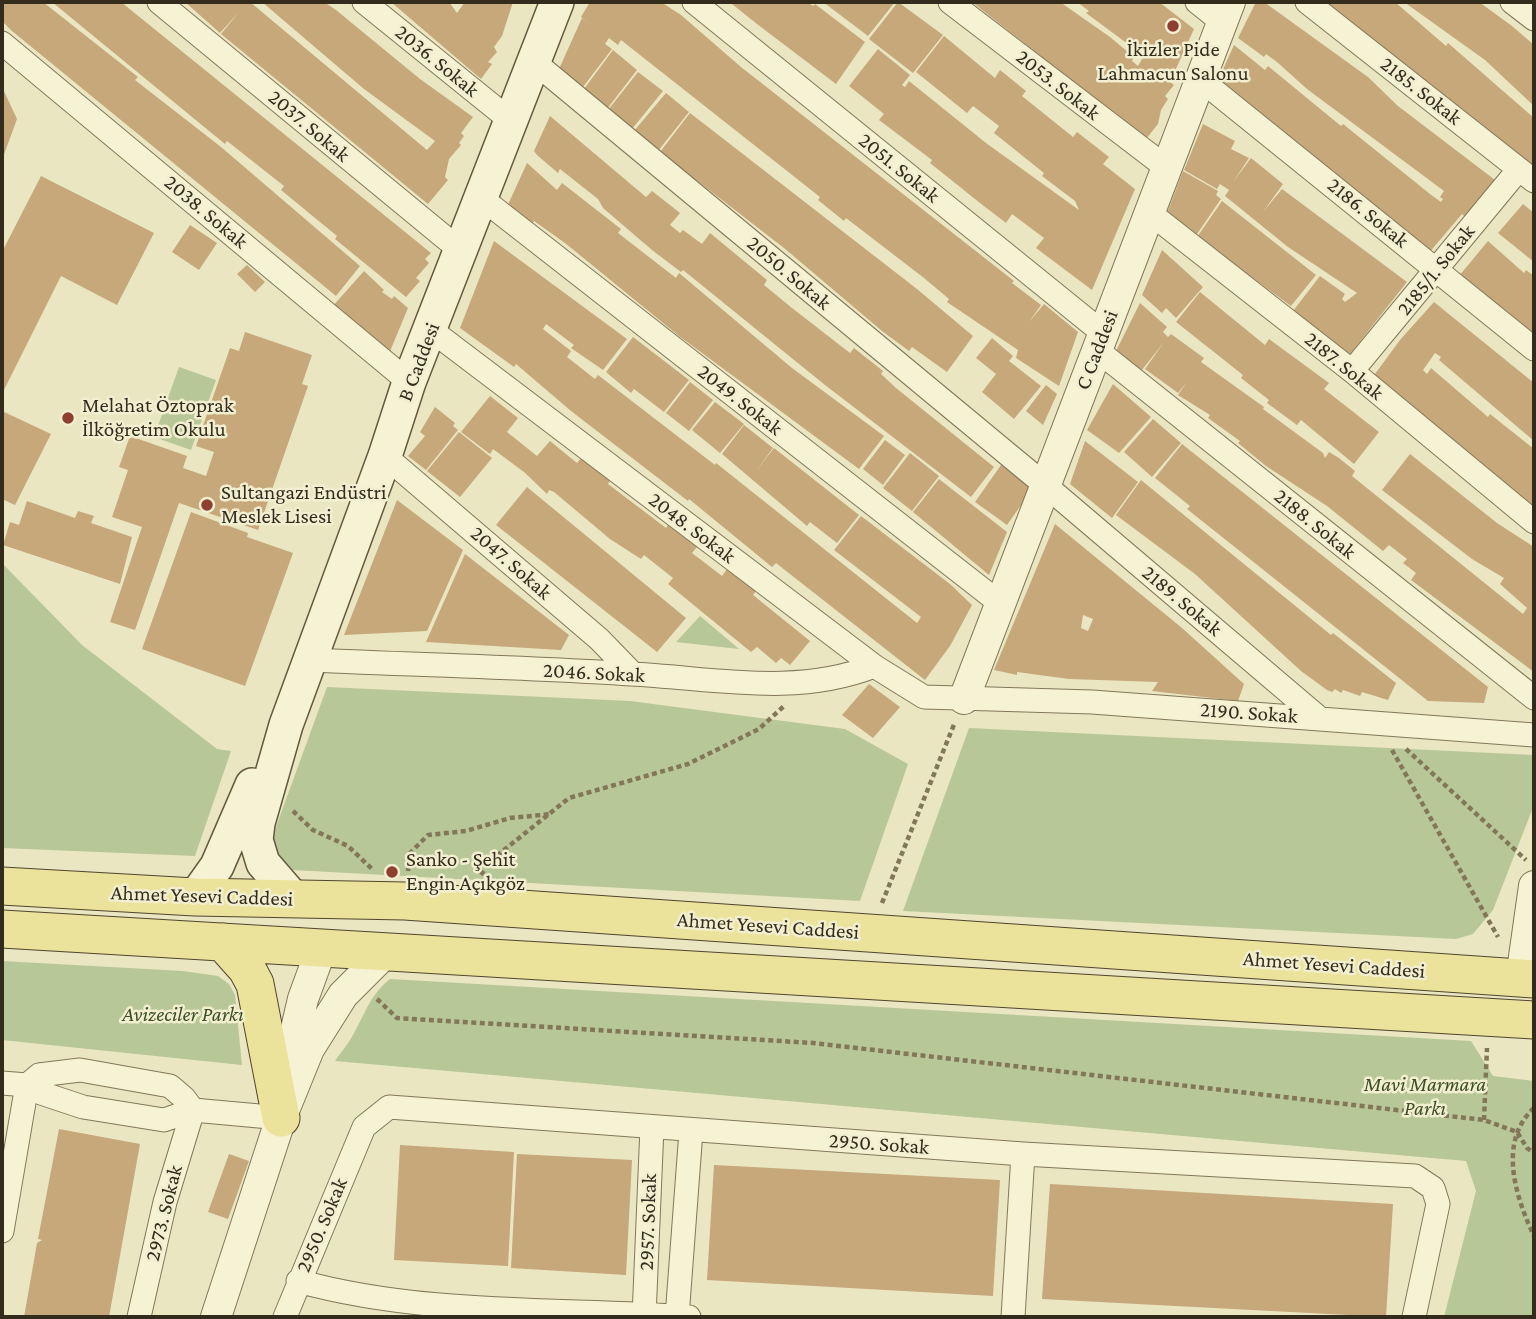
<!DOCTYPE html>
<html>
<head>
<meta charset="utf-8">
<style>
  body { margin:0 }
  #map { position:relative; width:1536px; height:1319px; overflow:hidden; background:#eae6c2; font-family:"Crimson Pro",serif }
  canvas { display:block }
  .frame { position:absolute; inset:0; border:4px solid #332c1d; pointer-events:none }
</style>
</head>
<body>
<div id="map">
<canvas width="1536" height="1319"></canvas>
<div class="frame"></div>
</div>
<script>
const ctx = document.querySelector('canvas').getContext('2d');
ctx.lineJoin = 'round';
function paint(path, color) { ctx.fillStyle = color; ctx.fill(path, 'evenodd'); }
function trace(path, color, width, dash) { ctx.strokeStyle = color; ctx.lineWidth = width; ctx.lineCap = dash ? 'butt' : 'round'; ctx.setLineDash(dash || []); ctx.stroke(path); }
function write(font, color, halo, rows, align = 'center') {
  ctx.font = font + ' "Crimson Pro",serif'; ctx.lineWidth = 5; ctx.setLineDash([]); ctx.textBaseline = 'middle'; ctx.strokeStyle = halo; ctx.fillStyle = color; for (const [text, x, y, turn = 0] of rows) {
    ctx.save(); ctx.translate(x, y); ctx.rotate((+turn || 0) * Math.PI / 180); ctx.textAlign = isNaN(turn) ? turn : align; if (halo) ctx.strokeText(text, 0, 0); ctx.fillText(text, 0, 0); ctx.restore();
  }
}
const green = new Path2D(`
  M179 367 216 380 191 450 154 437Z
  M2 563 82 645 217 749 231 751 195 856 2 848Z
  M700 616 739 649 676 642Z
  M327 687 630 701 845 729 908 764 860 901 293 870 269 846Z
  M969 728 1534 755V805L1493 910 1473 934 1456 939 903 911Z
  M2 961 183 971 218 976 229 984 235 995 242 1065 2 1040Z
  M390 979 1471 1041 1493 1076 1534 1081V1317H1444L1476 1191 1466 1161 335 1061C341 1052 349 1043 354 1033 366 1012 370 995 390 979Z`);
const building = new Path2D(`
  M2 2H43L138 77 135 80 221 147 360 266 336 296 12 31 2 21Z
  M52 2H121L431 253 425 259 429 263 416 278 420 281 406 297 335 239 337 236 281 190 284 186 227 141 225 144Z
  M185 2H250L427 150 435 141 364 89 262 2H324L336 10 420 79 473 117 461 133 464 136 459 143 461 145 449 159 445 177 448 180 428 204 221 34 239 12 220 33Z
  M391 2H449L457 13 465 2H513L502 36 494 47 497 52 488 62 492 64 481 79Z
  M590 2H661L681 15 741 67 1014 281 1012 283 1041 305 1029 322 1044 304 1078 332 1059 386 1016 358 1018 350 947 302 949 299 924 278 846 218 844 221 818 200 820 197 621 40 618 45 609 38 605 44 612 49 583 87 559 69 582 18 593 26 581 17Z
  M734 2H807L813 6 815 4 865 42 836 84 757 24 732 4Z
  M823 2H895L868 36Z
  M898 2 943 35 913 73 869 39Z
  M972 2H1060L1110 37 1134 57 1132 61 1138 66 1146 52 1142 50 1140 53 1086 13 1089 11 1077 2H1159L1194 29 1170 82 1174 85 1165 96 1168 99 1161 110 1158 124 1146 139Z
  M1256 2H1264L1368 77 1398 106 1495 180 1466 218 1462 214 1428 254 1216 85 1234 45 1265 70 1268 66 1341 126 1343 124 1430 194 1441 202 1443 199 1440 197 1444 191 1307 89 1277 62 1266 54 1264 57 1238 38Z
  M1324 2H1395L1446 46 1448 43 1534 118V170Z
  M1404 2H1479L1512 26 1534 45V106L1485 60Z
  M944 36 995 78 1000 70 1026 91 1022 96 1073 137 1077 132 1109 157 1103 164 1135 189 1092 290 1036 248 1044 238 1012 214 1006 223 980 203 930 163 932 160 879 120 884 114 849 86 878 49 910 75 902 85 905 87 909 81 986 143 1079 210 1075 201 1042 176 1044 173 994 133 999 126 973 106 967 113 916 72Z
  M613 50 637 70 607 109 584 89Z
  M638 72 663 91 632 129 608 110Z
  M2 87 17 119 2 160Z
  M666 93 689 112 658 151 634 131Z
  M690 113 917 289 973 336 947 372 912 347 909 351 882 331 784 248 660 152Z
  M550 116 646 197 652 191 680 213 670 225 680 233 683 230 702 244 710 233 767 280 764 285 792 308 850 353 854 348 883 371 881 374 896 388 994 467 971 497 825 385 683 270 681 272 652 250 603 208 598 199 560 169 558 173 537 155 534 151Z
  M1203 124 1235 141 1231 149 1249 158 1233 182 1251 158 1283 184 1263 212 1282 189 1407 282 1350 354 1293 311 1320 276 1345 294 1342 299 1345 302 1357 293 1288 247 1225 196 1229 190 1220 184 1217 189 1184 170Z
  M527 163 557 190 562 183 621 229 618 233 676 278 679 273 792 368 884 436 859 469 679 336 565 243 534 221 528 229 506 209Z
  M1183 171 1218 191 1216 195 1221 199 1195 237 1167 213Z
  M41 176 154 233 117 305 61 276 2 394V252Z
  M1222 201 1316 275 1291 306 1197 237Z
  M1523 204 1534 213V262L1498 233Z
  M190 225 217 243 199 270 172 252Z
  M494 241 627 339 603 370 571 348 574 345 546 324 543 329 571 351 567 357 595 379 598 375 715 465 716 463 917 623 921 617 834 550 861 516 950 584 972 605 950 646 925 680 776 563 772 567 689 499 688 501 571 411 516 364 514 367 460 328Z
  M1488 241 1524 273 1526 270 1534 276V336L1459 276Z
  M1162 250 1203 287 1176 318 1166 308 1162 313 1142 295Z
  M247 265 265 282 255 292 237 274Z
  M364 271 384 290 382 292 392 299 394 296 408 308 388 356 332 307Z
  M1200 292 1265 345 1269 339 1329 383 1324 389 1379 432 1354 464 1301 420 1297 425 1267 403 1269 400 1241 378 1243 375 1176 322Z
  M1434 302 1534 383V441L1439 360 1441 357 1435 353 1423 370 1427 374 1431 368 1488 417 1490 414 1534 449V510L1372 378 1400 340Z
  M1140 303 1167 327 1163 332 1168 337 1171 334 1204 358 1201 362 1264 407 1263 409 1323 453 1325 458 1329 452 1339 458 1355 471 1352 476 1523 614 1527 608 1500 584 1504 578 1472 559 1382 490 1410 454 1497 523 1534 547V672L1411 580 1416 573 1403 563 1407 559 1389 545 1383 551 1327 506 1266 466 1238 443 1240 441 1208 418 1210 415 1178 395 1186 383 1178 393 1145 369 1164 342 1138 375 1114 355Z
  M245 332 312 355 302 384 308 386 258 530 179 503 135 630 110 622 142 527 112 517 128 470 119 467 130 436 187 456 183 468 206 476 214 452 196 446 230 348 239 351Z
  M633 337 689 380 664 412 634 389 631 393 606 372Z
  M992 338 1013 356 1009 361 1041 386 1014 419 982 392 996 374 976 358Z
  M690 382 713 400 689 431 666 413Z
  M1113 384 1151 417 1119 453 1087 430Z
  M1046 385 1057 394 1043 425 1026 411Z
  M490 396 518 418 507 432 537 456 550 441 577 463 581 458 610 480 608 484 666 528 668 525 697 547 692 553 722 576 727 569 756 591 753 595 810 641 790 665 781 658 776 663 757 647 751 652 668 584 673 578 644 555 641 559 610 539 554 492 549 490 547 494 524 472 493 449 490 454 461 432Z
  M715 402 744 424 720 453 692 430Z
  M435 407 455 423 453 426 458 430 426 470 408 456 425 436 420 432Z
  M2 411 51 434 15 505 2 499Z
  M1153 419 1181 443 1152 477 1124 452Z
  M744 425 773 448 756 471 774 448 859 515 837 543 810 522 807 526 722 454Z
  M459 432 492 458 460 497 427 471Z
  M885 440 905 455 883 485 863 469Z
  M1085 441 1138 482 1112 518 1070 484Z
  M1182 444 1488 687 1484 703 1428 701 1187 509 1190 506 1155 478Z
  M910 453 939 476 912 511 883 488Z
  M1001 465 1033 488 1007 525 975 502Z
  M939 479 1007 532 989 575 913 512Z
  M1141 480 1331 635 1333 633 1396 683 1388 700 1362 692 1360 696 1343 690 1341 693 1335 689 1332 692 1327 690 1301 671 1195 574 1116 515Z
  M527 487 686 618 657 652 496 525Z
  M397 500 463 550 427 631 344 635Z
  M27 501 75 518 78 511 94 516 91 523 132 537 120 584 3 545 10 522 19 525Z
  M191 512 248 533 247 537 293 553 245 686 142 649Z
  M1055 524 1182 628 1244 684 1238 701 1152 691 1158 682 1069 679 1017 672V675L994 670ZM1083 615 1093 619 1088 631 1081 628Z
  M465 554 569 635 561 650 426 642Z
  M869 684 900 707 873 738 842 715Z
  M59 1129 140 1144 109 1317H24L37 1243 42 1240 38 1239Z
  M400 1145 514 1152 508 1266 394 1260Z
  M229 1154 249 1161 228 1219 208 1212Z
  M517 1154 632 1160 626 1275 511 1268Z
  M714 1165 1000 1180 993 1296 707 1280Z
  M1050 1184 1393 1204 1386 1317 1042 1299Z`);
const path = new Path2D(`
  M1406 749 1526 860
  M1392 750 1498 937
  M293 811 313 830 348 846 372 869
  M408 871 410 853 428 835 466 831 510 818 552 814
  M481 875 489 862 569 798 688 764 759 729 784 706
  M882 903 955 722
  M377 999 397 1018 813 1043 1484 1120 1517 1132 1527 1148 1534 1153
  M1534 1108C1497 1142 1516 1198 1534 1236
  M1484 1120 1487 1048`);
const minor = new Path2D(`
  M159 2 460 250
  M364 2 510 120
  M694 2 1103 333
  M950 2 1167 168
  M1197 2 1222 22
  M1307 2 1534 181
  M1512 2 1534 19
  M2 43 409 382
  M533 61 1045 485 1318 717
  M1201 80 1534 349
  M480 197 1001 604
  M1150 213 1352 371 1534 522
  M431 330 874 666 924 697 1092 702 1534 735
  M1097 350 1534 698
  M1352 371 1519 169
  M385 456 599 639 633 674
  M311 660C418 665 525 667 631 674 713 678 795 697 874 666
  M2 1083 27 1085 41 1093 83 1107 164 1120 193 1110 281 1118
  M27 1085 39 1075 80 1070 170 1086 184 1098 193 1110
  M2 1231 27 1085
  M298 1281C424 1316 560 1308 689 1317
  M139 1317 165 1202 193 1110
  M285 1317 364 1127 389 1107 1023 1154 1415 1176 1433 1188 1438 1204 1414 1317
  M644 1317 652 1127
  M677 1317 691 1131
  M1013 1317 1023 1154`);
const tertiary = new Path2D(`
  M964 699 1230 2
  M1521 978 1534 886
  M286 1072 303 999 322 947
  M216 1317 281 1118 309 1049 343 995 384 954`);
const secondary = new Path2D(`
  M195 897 217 866 252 785
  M295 900 263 863 256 840 258 823 286 725 385 456 409 382 557 2`);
const primary = new Path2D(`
  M2 886 195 897 405 901 1534 979
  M2 929 1534 1020
  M223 942 247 969 255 984 281 1118`);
const markers = [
  [1173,26,7,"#8d402f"],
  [68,418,7,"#8d402f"],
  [207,505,7,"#8d402f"],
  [392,872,7,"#8d402f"]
];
const poiNames = [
  ["İkizler Pide",1173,50,"center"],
  ["Lahmacun Salonu",1173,74,"center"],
  ["Melahat Öztoprak",82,406],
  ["İlköğretim Okulu",82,430],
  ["Sultangazi Endüstri",221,493],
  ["Meslek Lisesi",221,517],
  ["Sanko - Şehit",406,860],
  ["Engin Açıkgöz",406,884]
];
const streetNames = [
  ["2036. Sokak",437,61,39],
  ["2053. Sokak",1058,85,38],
  ["2185. Sokak",1421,91,38],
  ["2037. Sokak",309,126,40],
  ["2051. Sokak",899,168,39],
  ["2038. Sokak",206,212,40],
  ["2186. Sokak",1368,213,39],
  ["2185/1. Sokak",1436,270,-51],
  ["2050. Sokak",789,273,40],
  ["C Caddesi",1097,350,-69],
  ["B Caddesi",419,362,-69],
  ["2187. Sokak",1344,366,39],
  ["2049. Sokak",740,400,38],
  ["2188. Sokak",1315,524,39],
  ["2048. Sokak",692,528,37],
  ["2047. Sokak",511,563,41],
  ["2189. Sokak",1182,601,40],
  ["2046. Sokak",594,673,3],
  ["2190. Sokak",1249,713,4],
  ["Ahmet Yesevi Caddesi",202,896,2],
  ["Ahmet Yesevi Caddesi",768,926,4],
  ["Ahmet Yesevi Caddesi",1334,965,4],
  ["2950. Sokak",879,1144,4],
  ["2973. Sokak",164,1213,-76],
  ["2957. Sokak",648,1222,-88],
  ["2950. Sokak",322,1225,-67]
];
const parkNames = [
  ["Avizeciler Parkı",183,1015],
  ["Mavi Marmara",1425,1085],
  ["Parkı",1425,1109]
];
paint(green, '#b8c797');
paint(building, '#c6a87a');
trace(minor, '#83775a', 25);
trace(tertiary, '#83775a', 32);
trace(secondary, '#64583e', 36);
trace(primary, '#50452e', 39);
trace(path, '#83775a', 4.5, [5, 3.5]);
trace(minor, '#f6f2d4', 23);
trace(tertiary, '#f6f2d4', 30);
trace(secondary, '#f6f2d4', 33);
trace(primary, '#ebe29b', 37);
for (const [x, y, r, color] of markers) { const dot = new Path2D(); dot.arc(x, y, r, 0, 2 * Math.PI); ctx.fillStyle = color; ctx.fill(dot); trace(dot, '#f2efd1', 2.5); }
write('21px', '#332c1d', '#f2efd1', poiNames, 'left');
write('21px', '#332c1d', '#f2efd1', streetNames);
write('italic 21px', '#3c4e26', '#f2efd1', parkNames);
</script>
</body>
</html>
